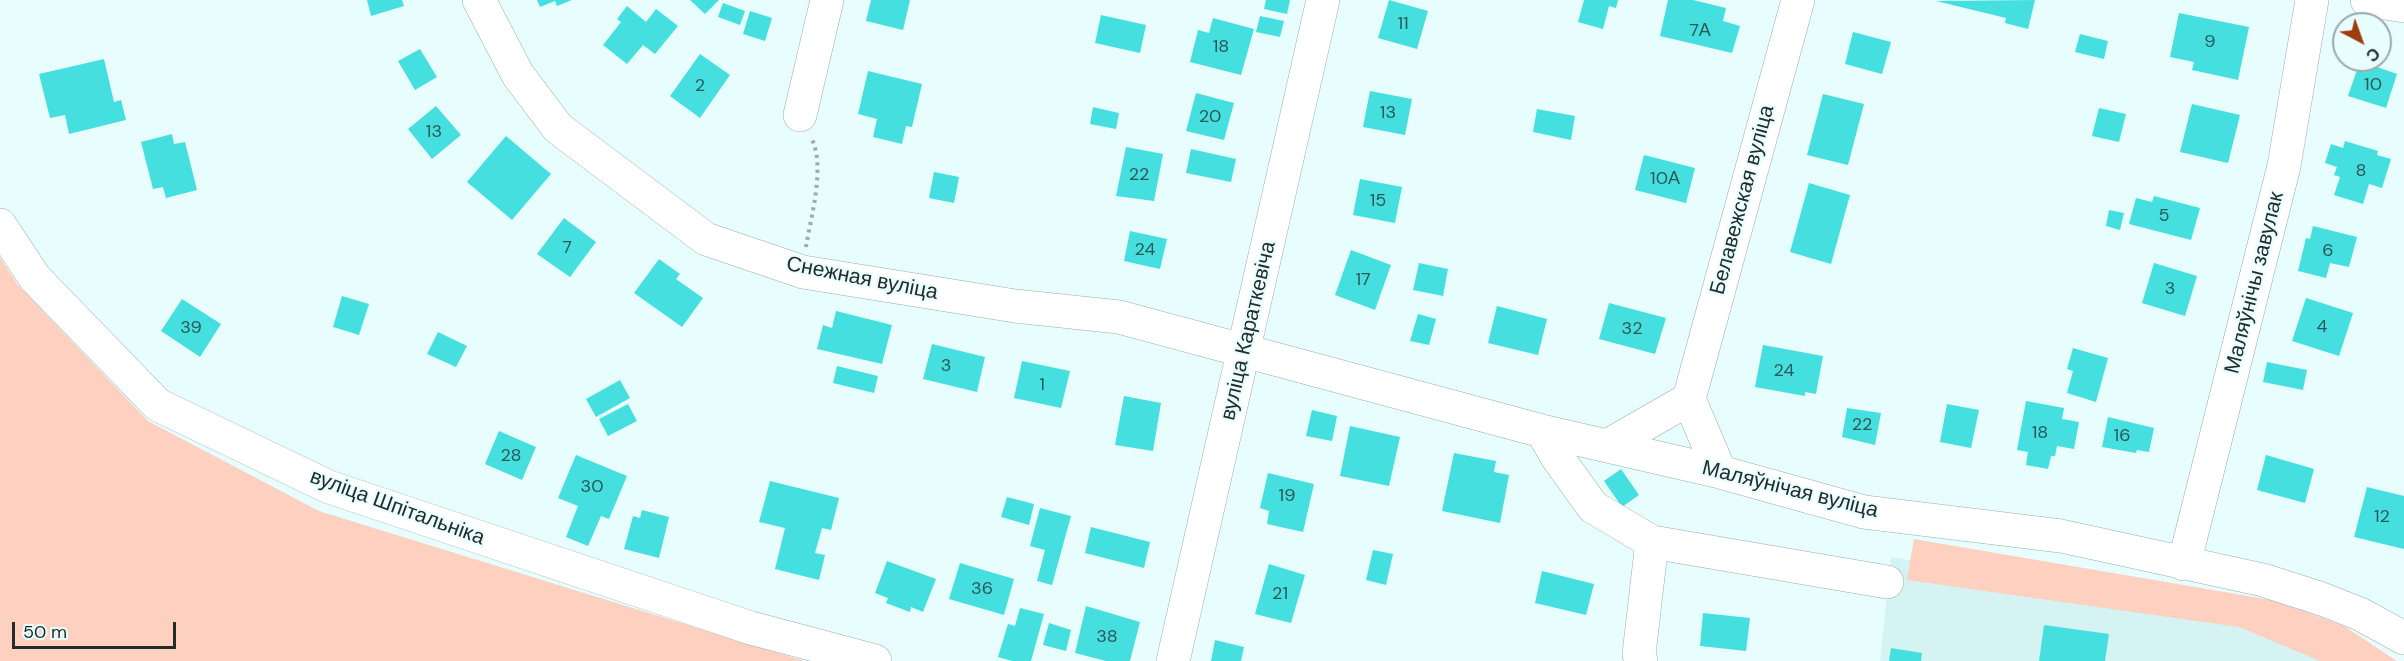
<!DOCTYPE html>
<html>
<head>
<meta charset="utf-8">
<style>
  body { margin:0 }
  #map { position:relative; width:2404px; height:661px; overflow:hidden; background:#e8fdfd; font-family:"DM Sans",sans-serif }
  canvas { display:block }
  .north { position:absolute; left:2332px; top:12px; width:60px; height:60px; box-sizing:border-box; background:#e8fdfd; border:2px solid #9aa9a9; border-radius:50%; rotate:139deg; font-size:16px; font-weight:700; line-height:24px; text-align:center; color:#242b2b }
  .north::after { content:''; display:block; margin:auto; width:21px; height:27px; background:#a13c0f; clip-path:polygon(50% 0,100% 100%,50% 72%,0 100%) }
  .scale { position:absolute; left:12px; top:622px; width:164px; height:27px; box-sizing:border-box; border:3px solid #242b2b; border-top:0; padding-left:8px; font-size:18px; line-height:21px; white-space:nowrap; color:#242b2b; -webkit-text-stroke:4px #e8fdfd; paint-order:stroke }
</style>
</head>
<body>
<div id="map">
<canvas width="2404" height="661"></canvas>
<div class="north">С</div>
<div class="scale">50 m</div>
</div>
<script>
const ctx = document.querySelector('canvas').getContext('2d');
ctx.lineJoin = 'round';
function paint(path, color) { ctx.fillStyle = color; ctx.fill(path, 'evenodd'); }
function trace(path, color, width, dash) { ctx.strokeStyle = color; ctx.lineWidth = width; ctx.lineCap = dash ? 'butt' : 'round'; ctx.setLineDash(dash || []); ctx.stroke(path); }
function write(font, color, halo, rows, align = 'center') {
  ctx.font = font + ' "DM Sans",sans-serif'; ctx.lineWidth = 4.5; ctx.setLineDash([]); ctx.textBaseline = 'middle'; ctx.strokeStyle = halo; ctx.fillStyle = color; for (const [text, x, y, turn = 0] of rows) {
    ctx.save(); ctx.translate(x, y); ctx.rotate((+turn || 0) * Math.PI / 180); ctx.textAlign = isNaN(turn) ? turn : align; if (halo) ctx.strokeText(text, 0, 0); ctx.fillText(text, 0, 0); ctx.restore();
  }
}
const built = new Path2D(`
  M1891 557 2279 621 2341 661H1880Z`);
const green = new Path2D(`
  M0 257 18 285 148 421 319 511 804 661H0Z
  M1914 539 2277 601 2344 626 2397 661H2320L2239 627 1907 580Z`);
const building = new Path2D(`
  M367 0H402L404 6 371 16Z
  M537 0H572L557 6 555 1 540 7Z
  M690 0H719L705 14Z
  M871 0H910L903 30 866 21Z
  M1266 0H1290L1287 14 1264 9Z
  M1389 0 1428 11 1417 49 1378 38Z
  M1584 0H1618L1616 8 1609 6 1603 29 1578 22Z
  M1668 0H1693L1726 8 1723 21 1740 26 1732 53 1660 36Z
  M2035 0 2028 29 2005 23 2006 18 1936 1Z
  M723 3 745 11 740 25 718 17Z
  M627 6 646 22 656 9 678 26 655 54 643 45 627 64 603 45 621 22 617 19Z
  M750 11 772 18 765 41 743 34Z
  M2179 13 2249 27 2238 80 2192 70 2194 62 2170 57Z
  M1101 15 1146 25 1140 53 1095 43Z
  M1260 16 1284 21 1280 37 1256 32Z
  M1213 18 1254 29 1241 75 1190 62 1198 30 1209 33Z
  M1853 32 1891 42 1882 74 1845 64Z
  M2080 34 2108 41 2104 59 2075 52Z
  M420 49 437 77 415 90 398 61Z
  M700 54 730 75 700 118 670 96Z
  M104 59 114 102 121 100 126 120 69 134 65 115 50 118 39 74Z
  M2360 61 2397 74 2386 108 2348 96Z
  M868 71 922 84 912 127 906 126 902 144 873 137 877 119 858 114Z
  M1370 91 1412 99 1405 135 1363 127Z
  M1196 93 1234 103 1224 140 1186 131Z
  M1823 94 1864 104 1848 165 1807 155Z
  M2192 104 2240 115 2228 163 2180 152Z
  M436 106 461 135 432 159 408 129Z
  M1093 107 1119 113 1116 129 1090 124Z
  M2099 108 2126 114 2119 142 2092 136Z
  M1537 109 1575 116 1571 140 1533 132Z
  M172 134 174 144 185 142 197 190 166 198 163 187 153 189 141 142Z
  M506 136 551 174 512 220 467 182Z
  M2345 141 2378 151 2377 155 2391 159 2382 188 2369 184 2363 204 2334 195 2340 177 2334 175 2337 167 2325 163 2331 144 2343 148Z
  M1126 147 1163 154 1154 201 1116 196Z
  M1191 149 1236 159 1231 182 1186 173Z
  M1644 155 1695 168 1686 203 1635 190Z
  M934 172 959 177 954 203 929 198Z
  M1360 179 1402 187 1395 223 1353 215Z
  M1809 183 1850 195 1831 264 1790 252Z
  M2154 196 2200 208 2191 240 2129 224 2136 198 2152 202Z
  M2109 210 2124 213 2120 230 2106 226Z
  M564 218 596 242 570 277 537 254Z
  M2313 226 2357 237 2349 267 2330 263 2326 278 2298 271 2306 238 2310 239Z
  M1130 231 1167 239 1160 269 1124 261Z
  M1351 250 1391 265 1375 310 1335 295Z
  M659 259 680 274 676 279 703 298 682 327 634 293Z
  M1419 263 1448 269 1443 296 1413 290Z
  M2154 263 2197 276 2185 316 2142 303Z
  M342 296 369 304 359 335 333 327Z
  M2306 298 2353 313 2339 356 2292 341Z
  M182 299 221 324 200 357 161 331Z
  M1609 303 1666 318 1655 354 1599 339Z
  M1497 306 1547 319 1538 355 1488 343Z
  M836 311 892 325 882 364 817 349 823 325 832 328Z
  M1418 314 1436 319 1429 345 1410 341Z
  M438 332 467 346 456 367 427 354Z
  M932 344 985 357 977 392 923 379Z
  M1763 345 1823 356 1816 394 1805 392V396L1755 387Z
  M2073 348 2108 358 2096 402 2067 393 2073 371 2067 369Z
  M1022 361 1070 371 1061 408 1014 398Z
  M2267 362 2307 370 2303 390 2263 382Z
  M837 366 878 376 874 393 833 383Z
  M620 380 630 398 596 417 586 399Z
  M1124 396 1161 403 1153 451 1115 445Z
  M2026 401 2064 408 2062 419 2079 422 2074 449 2057 446 2055 456H2051L2048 469 2026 465 2028 452 2017 450Z
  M628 404 637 421 608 436 599 419Z
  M1947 404 1979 410 1971 448 1940 442Z
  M1847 408 1881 413 1875 445 1842 437Z
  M1312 410 1337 416 1332 441 1306 436Z
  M2108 417 2154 428 2149 452 2137 450 2136 453 2102 447Z
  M1350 426 1400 437 1389 486 1340 476Z
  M499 431 536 447 522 480 485 464Z
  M1454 453 1496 461 1494 472 1509 475 1500 523 1442 511Z
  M576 455 627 476 609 519 601 516 588 546 566 537 578 506 558 498Z
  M2266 455 2314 469 2305 503 2257 490Z
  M1621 469 1639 495 1622 507 1604 481Z
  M1268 473 1314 484 1303 532 1267 524 1269 511 1260 508Z
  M770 481 839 498 831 530 822 528 815 553 825 555 819 580 775 569 785 528 759 522Z
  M2367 487 2404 496V549L2354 537Z
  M1007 497 1034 504 1029 525 1001 517Z
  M1040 508 1071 516 1052 585 1037 581 1045 550 1030 546Z
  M642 510 669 517 659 558 624 549 633 516 640 518Z
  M1091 527 1150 542 1144 568 1085 553Z
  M1373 550 1393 554 1386 585 1366 580Z
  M887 561 936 579 923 612 911 607 910 612 886 603 888 598 875 593Z
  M960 563 1014 579 1004 615 949 599Z
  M1269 564 1305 575 1291 623 1255 614Z
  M1542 571 1594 584 1586 615 1535 603Z
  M1086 606 1140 622 1130 661H1106L1075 653Z
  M1020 608 1044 614 1031 661H1012L998 657 1008 624 1015 626Z
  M1703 613 1750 618 1746 651 1700 646Z
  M1049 623 1071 630 1066 651 1043 645Z
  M2044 625 2109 634 2105 661H2039Z
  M1215 640 1244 647 1241 661H1211Z
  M1891 648 1922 653 1921 661H1889Z`);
const path = new Path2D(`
  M806 247C811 216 826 166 811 137`);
const minor = new Path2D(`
  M479 0 518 75 558 128 706 239 803 272 1015 306 1119 317 1542 431 1720 472 1864 512 2061 536 2263 580 2322 599 2360 614 2404 638
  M2367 0 2404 6
  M800 115 827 0
  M0 225 35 278 158 405 329 487 751 628 875 661
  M1689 399 1720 472
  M1542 431 1557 457 1593 507 1652 542 1887 582
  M1607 446 1689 399 1798 0
  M2184 564 2284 166 2312 0
  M1173 661 1323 0
  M1641 661 1639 654 1652 542`);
const numberNames = [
  ["11",1403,24],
  ["7А",1700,31],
  ["9",2210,42],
  ["18",1221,47],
  ["10",2373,85],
  ["2",700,86],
  ["13",1388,113],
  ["20",1210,117],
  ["13",434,132],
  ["8",2361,171],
  ["22",1139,175],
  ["10А",1665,179],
  ["15",1378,201],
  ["5",2164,216],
  ["7",567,248],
  ["24",1145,250],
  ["6",2328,251],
  ["17",1363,280],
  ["3",2170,289],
  ["4",2322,327],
  ["39",191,328],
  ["32",1632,329],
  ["3",946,366],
  ["24",1784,371],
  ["1",1042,385],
  ["22",1862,425],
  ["18",2040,433],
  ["16",2122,436],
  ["28",511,456],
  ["30",592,487],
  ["19",1287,496],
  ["12",2382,517],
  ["36",982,589],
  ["21",1280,594],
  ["38",1107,637]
];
const streetNames = [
  ["Белавежская вуліца",1743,200,-75],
  ["Снежная вуліца",862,279,11],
  ["Маляўнічы завулак",2255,283,-76],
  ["вуліца Караткевіча",1249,331,-77],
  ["Маляўнічая вуліца",1790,490,14],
  ["вуліца Шпітальніка",397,508,20]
];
paint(built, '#d5f3f3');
paint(green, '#fdd0c0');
paint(building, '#46dfe0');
trace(minor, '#99adad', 34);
trace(path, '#9baaaa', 4, [3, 4.5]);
trace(minor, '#fff', 33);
write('18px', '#2c5858', null, numberNames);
write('21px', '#242b2b', '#e8fdfd', streetNames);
</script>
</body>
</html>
